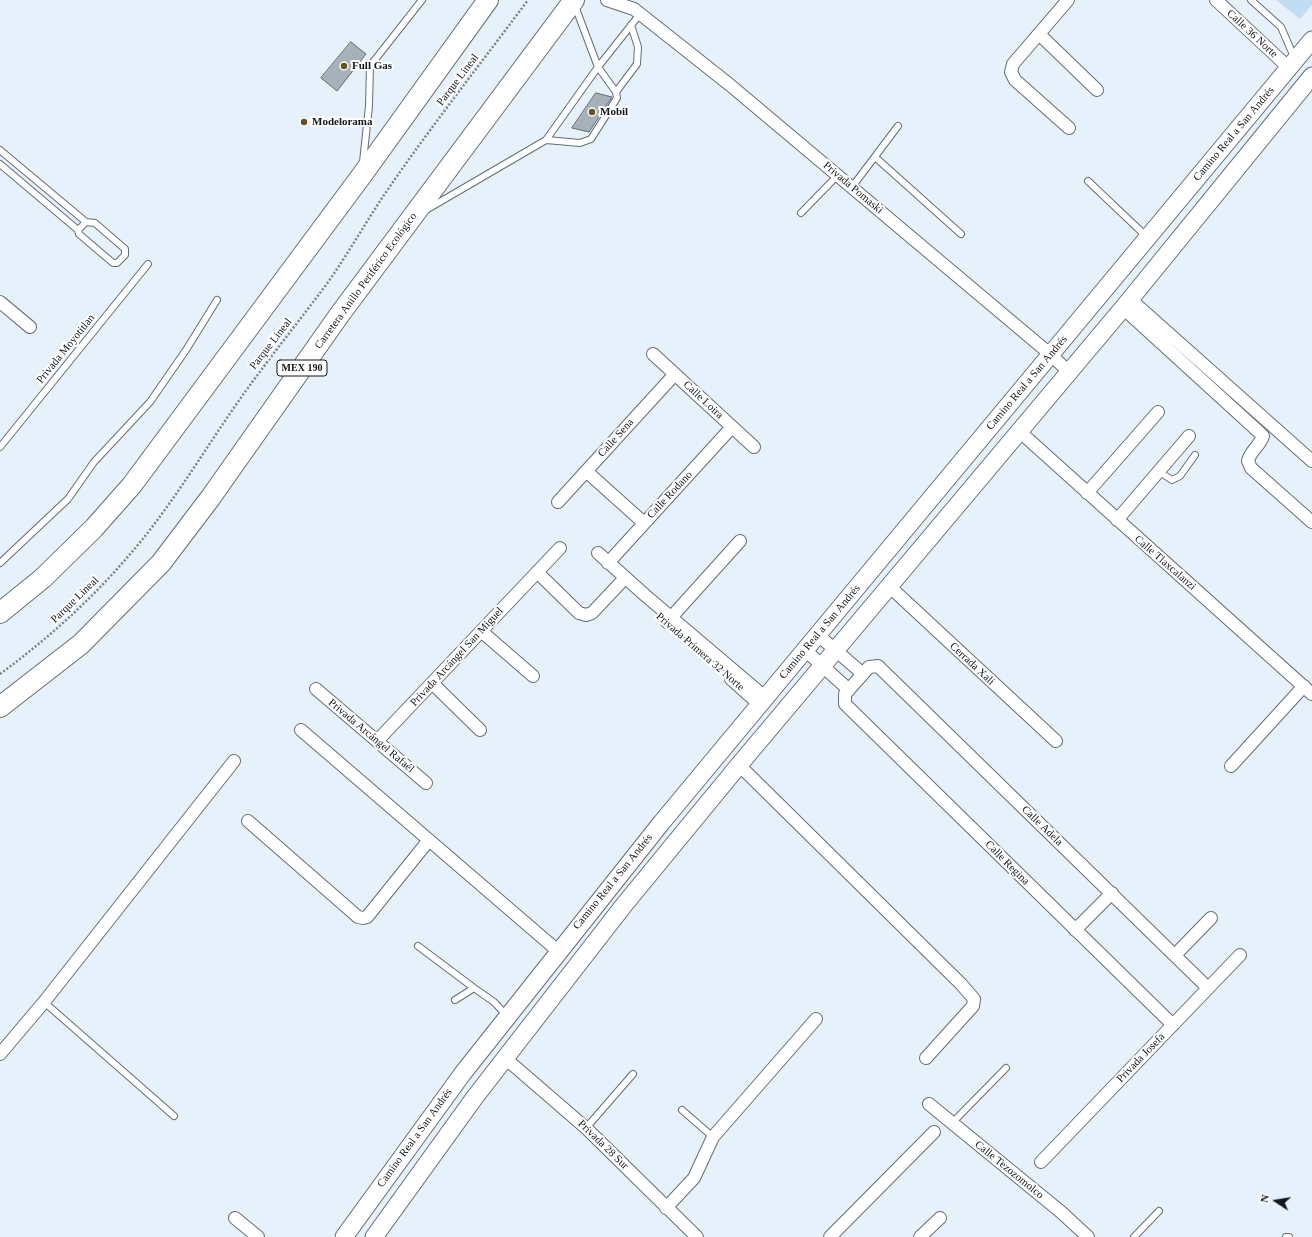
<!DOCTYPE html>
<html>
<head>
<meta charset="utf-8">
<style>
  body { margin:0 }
  #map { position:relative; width:1312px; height:1237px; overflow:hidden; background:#e6f1fb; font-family:"Times New Roman",serif }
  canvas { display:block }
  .north { position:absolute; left:1256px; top:1181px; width:40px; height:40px; -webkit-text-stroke:3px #fff; paint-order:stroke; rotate:282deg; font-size:11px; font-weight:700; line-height:16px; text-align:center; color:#13161a }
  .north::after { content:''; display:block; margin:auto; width:14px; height:18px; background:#13161a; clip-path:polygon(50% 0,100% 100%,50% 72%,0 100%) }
</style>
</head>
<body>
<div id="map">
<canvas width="1312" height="1237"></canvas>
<div class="north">N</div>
</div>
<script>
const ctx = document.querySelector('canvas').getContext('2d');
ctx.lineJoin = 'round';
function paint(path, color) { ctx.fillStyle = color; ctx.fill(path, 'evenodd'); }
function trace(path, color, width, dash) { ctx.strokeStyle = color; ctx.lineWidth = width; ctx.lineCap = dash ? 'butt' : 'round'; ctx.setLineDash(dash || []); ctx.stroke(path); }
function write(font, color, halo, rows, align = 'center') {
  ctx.font = font + ' "Times New Roman",serif'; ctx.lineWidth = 4; ctx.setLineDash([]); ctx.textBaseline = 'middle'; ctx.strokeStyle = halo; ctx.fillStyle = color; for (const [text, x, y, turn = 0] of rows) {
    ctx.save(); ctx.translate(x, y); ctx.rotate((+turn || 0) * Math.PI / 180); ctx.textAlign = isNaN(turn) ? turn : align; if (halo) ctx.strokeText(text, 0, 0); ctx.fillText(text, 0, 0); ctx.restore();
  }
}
const green = new Path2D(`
  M1276 0H1312V5L1300 19Z`);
const building = new Path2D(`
  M351 42 366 54 337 91 321 78Z
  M596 93 612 97 589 132 572 128Z`);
const path = new Path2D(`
  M0 674C56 633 106 586 149 531 184 486 212 438 245 392 271 356 299 321 326 285 346 257 363 227 382 198 428 130 479 66 528 0`);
const service = new Path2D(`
  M1251 0 1281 27 1294 57
  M616 92 637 64 638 47 631 25
  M546 140 580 143 591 139 617 98 616 92 598 67 575 6
  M0 150 86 222
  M875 157 961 234
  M363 162 369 106 370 66 422 0
  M0 164 78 230
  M1088 181 1146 236
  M852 187 898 126
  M426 210 546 140 598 67 640 14
  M801 213 838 175
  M86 222 95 223 125 249V255L117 263H113L79 234 78 230Z
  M0 447 148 264
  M1158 471 1172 480 1180 476 1195 455
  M0 563 68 499 94 462 150 402 186 350 217 300
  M418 946 474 988
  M455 1000 474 988 494 1002 507 1016
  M44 1002 174 1116
  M682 1110 713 1137
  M952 1123 1006 1068
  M586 1128 633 1074
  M1134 1237 1159 1211
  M1286 1237H1289`);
const minor = new Path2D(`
  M607 0 634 9 730 85 1050 354 1068 371
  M1068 0 1013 64 1011 72 1015 80 1069 128
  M1216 0 1289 68
  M1039 34 1097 90
  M1130 299 1312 461
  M0 302 30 327
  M1123 308 1260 433 1263 436C1260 446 1250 451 1248 461L1251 468 1312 522
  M653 354 754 447
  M1019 431 1312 694
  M586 471 644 523
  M1087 493 1158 412
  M558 502 675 374
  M1117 520 1189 436
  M598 553 646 596 765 697
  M608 563 732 427
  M537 572 579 613 586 615 592 613 625 578
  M889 586 1056 741
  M667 622 740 541
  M481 631 533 676
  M818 635 863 674
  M805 650 849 690
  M731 679 759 704
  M432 683 480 730
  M316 689 426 783
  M301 730 558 951
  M377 741 560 548
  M739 765 961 984 974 999 973 1006 926 1058
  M1231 766 1304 686
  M248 821 358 917 363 918 367 917 429 840
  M1075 930 1112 893
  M1175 955 1211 918
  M1173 1025 845 704V694L869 667 878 666 1208 988
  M0 1054 44 1002 234 761
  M505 1058 586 1128 697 1237
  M929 1104 1061 1212 1088 1237
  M1041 1162 1240 955
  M666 1208 694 1178 713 1137 816 1019
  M235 1218 258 1237
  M830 1237 934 1132
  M920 1237 940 1218`);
const secondary = new Path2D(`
  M344 1237 463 1073 662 822 1312 40
  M374 1237 475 1097 624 905 739 765 1123 308 1312 76`);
const trunk = new Path2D(`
  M0 613 43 578 94 528 132 485 362 175 488 0
  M0 707 81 644 161 563 211 497 340 314 574 0`);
const markers = [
  [344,66,4,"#645421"],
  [592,112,4,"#645421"],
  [304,122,4,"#645421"]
];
const shields = [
  [302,368,50]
];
const shieldNames = [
  ["MEX 190",302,368]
];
const streetNames = [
  ["Calle 36 Norte",1252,34,43],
  ["Parque Lineal",458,80,-53],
  ["Camino Real a San Andrés",1234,134,-50],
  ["Privada Pomaski",853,188,40],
  ["Carretera Anillo Periférico Ecológico",366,281,-54],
  ["Parque Lineal",271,344,-52],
  ["Privada Moyotitlan",66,349,-51],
  ["Camino Real a San Andrés",1027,383,-50],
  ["Calle Loira",703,400,43],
  ["Calle Sena",616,438,-48],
  ["Calle Rodano",670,495,-47],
  ["Calle Tlaxcalanzi",1165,563,41],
  ["Parque Lineal",75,600,-44],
  ["Camino Real a San Andrés",820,632,-50],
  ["Privada Primera 32 Norte",700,652,41],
  ["Privada Arcángel San Miguel",457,657,-47],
  ["Cerrada Xali",972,664,43],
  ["Privada Arcángel Rafaél",371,736,40],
  ["Calle Adela",1042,826,44],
  ["Calle Regina",1007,863,45],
  ["Camino Real a San Andrés",613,882,-51],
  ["Privada Josefa",1141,1058,-46],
  ["Camino Real a San Andrés",415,1138,-54],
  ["Privada 28 Sur",603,1145,44],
  ["Calle Tezozomolco",1009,1170,39]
];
const poiNames = [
  ["Full Gas",352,66],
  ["Mobil",600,112],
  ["Modelorama",312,122]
];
paint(green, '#c0ddf4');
paint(building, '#a6b1ba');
trace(building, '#606a72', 1);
trace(service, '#646e76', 8);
trace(minor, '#646e76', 14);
trace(secondary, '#646e76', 19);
trace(trunk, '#646e76', 22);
trace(path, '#7b8289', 2.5, [2, 2]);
trace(service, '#fff', 6);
trace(minor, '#fff', 12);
trace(secondary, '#fff', 17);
trace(trunk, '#fff', 20);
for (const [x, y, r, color] of markers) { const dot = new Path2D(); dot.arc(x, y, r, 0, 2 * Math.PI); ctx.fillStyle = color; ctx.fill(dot); trace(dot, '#fff', 1.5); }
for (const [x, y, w] of shields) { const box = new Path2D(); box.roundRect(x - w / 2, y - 8, w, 16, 3); ctx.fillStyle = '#fff'; ctx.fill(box); trace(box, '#13161a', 1); }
write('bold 10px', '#13161a', null, shieldNames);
write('11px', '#13161a', '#fff', streetNames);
write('bold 11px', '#13161a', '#fff', poiNames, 'left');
</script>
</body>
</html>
